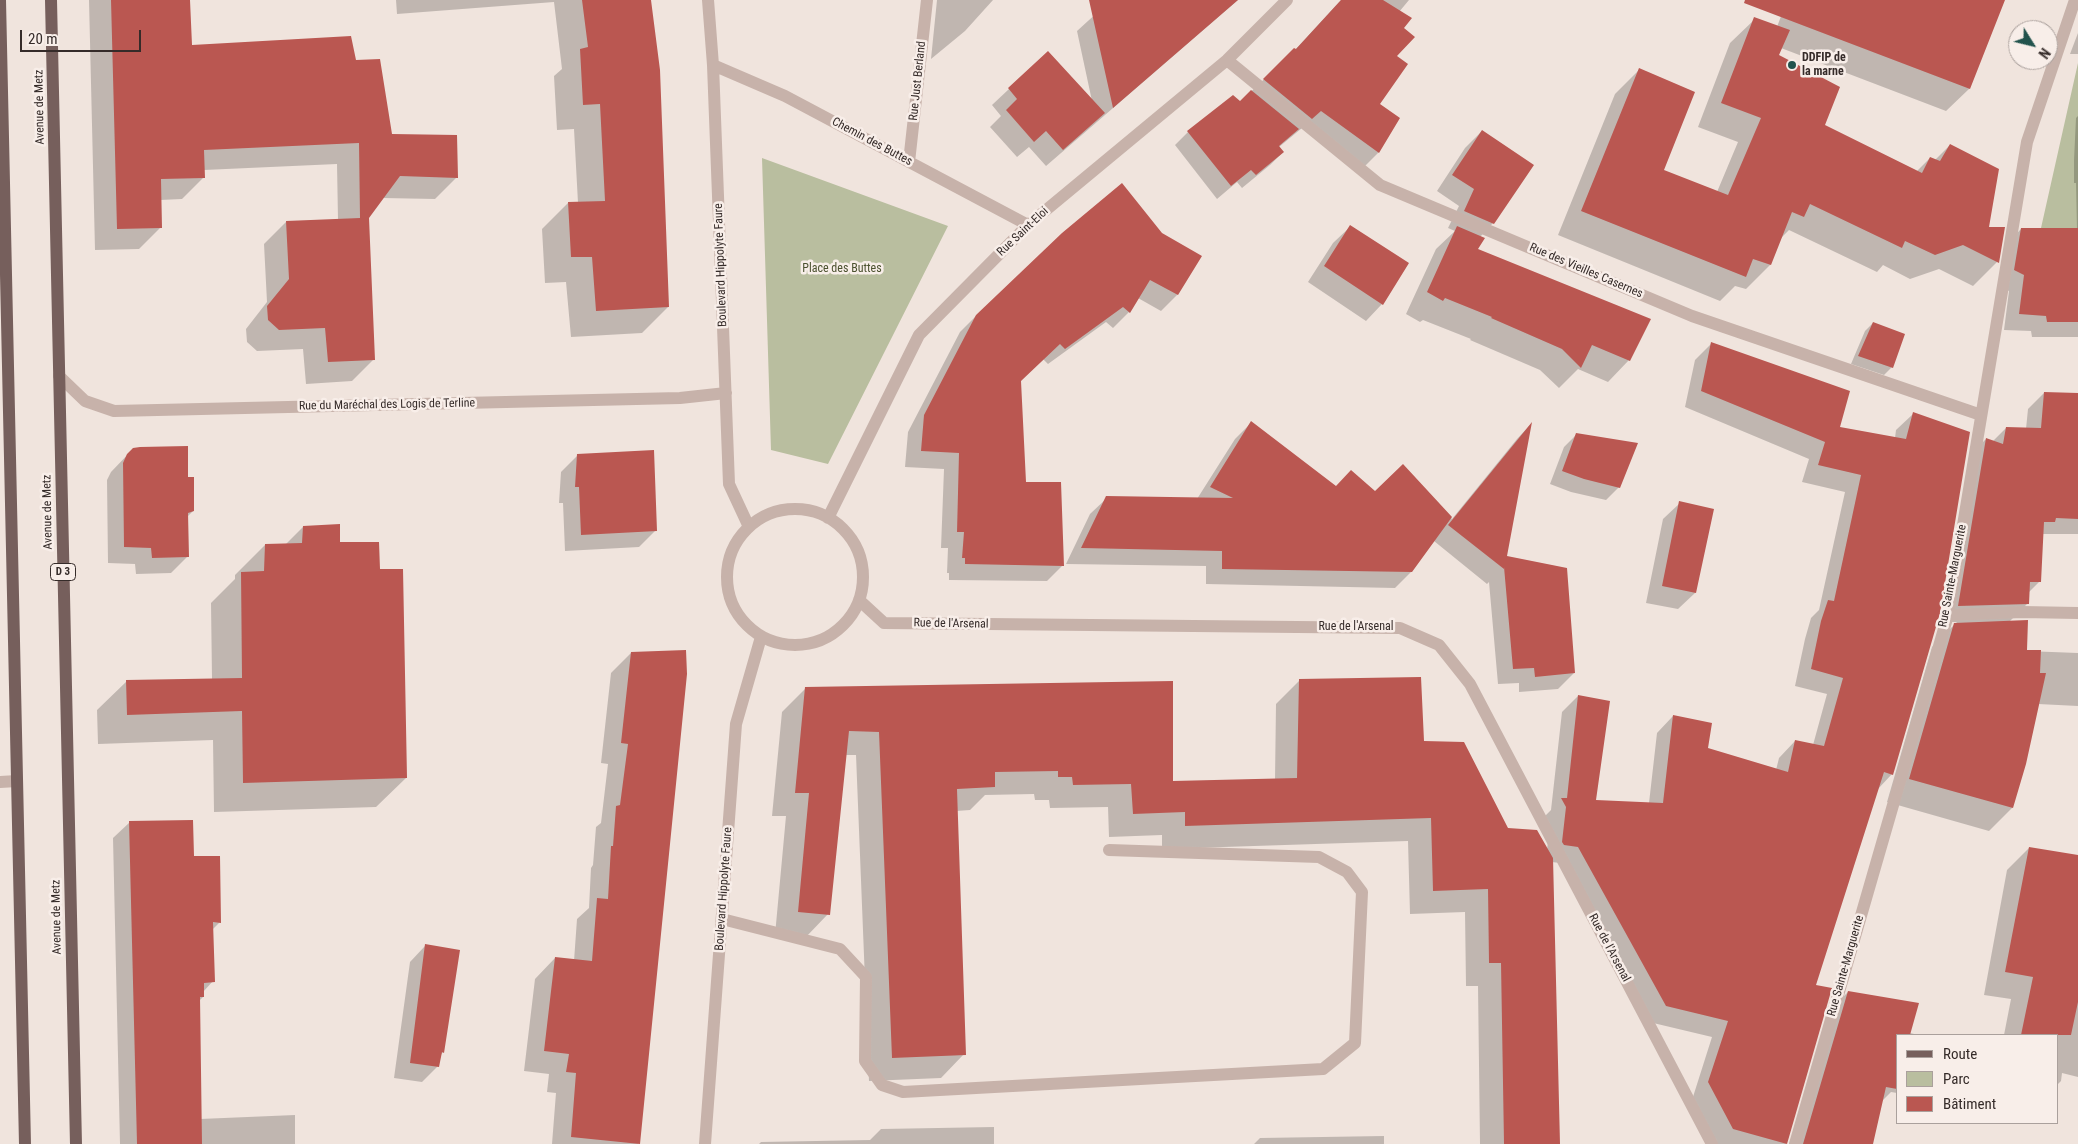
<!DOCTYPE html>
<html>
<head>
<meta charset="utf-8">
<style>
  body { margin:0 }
  #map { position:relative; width:2078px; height:1144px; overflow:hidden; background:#f0e4dd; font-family:"Roboto Condensed",sans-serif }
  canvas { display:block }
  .legend { position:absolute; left:1896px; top:1034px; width:162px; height:90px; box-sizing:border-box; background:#f8eee9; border:1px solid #aaa09c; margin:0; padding:6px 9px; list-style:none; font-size:15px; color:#352b29 }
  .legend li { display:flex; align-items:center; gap:10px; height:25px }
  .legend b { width:25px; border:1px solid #aaa09c }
  .north { position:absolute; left:2008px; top:20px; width:50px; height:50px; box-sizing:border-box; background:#f8eee9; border:1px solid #aaa09c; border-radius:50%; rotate:126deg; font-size:14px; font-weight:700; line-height:20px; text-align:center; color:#352b29 }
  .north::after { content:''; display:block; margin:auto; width:18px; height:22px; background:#22534d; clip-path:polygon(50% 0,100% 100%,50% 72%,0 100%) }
  .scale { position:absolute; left:20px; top:30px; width:121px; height:22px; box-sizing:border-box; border:2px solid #352b29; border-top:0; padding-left:6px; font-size:15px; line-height:18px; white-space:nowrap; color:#352b29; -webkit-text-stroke:4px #f8eee9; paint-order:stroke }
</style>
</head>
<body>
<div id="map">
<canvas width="2078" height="1144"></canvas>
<ul class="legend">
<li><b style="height:6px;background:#765f5c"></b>Route</li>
<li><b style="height:14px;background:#b9be9f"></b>Parc</li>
<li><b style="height:14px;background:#ba5751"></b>Bâtiment</li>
</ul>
<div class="north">N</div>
<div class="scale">20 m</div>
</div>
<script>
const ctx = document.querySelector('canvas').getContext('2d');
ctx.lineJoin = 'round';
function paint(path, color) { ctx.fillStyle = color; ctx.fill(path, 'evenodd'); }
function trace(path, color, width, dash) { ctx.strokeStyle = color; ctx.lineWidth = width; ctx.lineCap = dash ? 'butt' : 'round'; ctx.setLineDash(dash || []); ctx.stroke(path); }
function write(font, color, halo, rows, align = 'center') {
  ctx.font = font + ' "Roboto Condensed",sans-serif'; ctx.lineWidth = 5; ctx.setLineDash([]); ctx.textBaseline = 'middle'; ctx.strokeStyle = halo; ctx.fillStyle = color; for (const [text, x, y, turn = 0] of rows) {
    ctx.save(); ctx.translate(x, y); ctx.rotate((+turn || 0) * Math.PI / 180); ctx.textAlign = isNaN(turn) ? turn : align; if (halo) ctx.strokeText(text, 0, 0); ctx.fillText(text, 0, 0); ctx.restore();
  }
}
const green = new Path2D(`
  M2078 63V228H2041Z
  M762 158 948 226 828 464 771 450Z`);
const shadow = new Path2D(`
  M89 0H189L191 46 354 62 391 135 457 177 435 199 383 198 368 218 374 359 352 381 306 384 303 349 257 351 247 342 246 329 267 302 264 244 286 222 338 220 337 164 204 170V177L182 199 160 200 161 227 139 249 95 250Z
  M396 0H650L668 307 642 333 571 337 566 282 545 283 542 229 568 203H578L574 129 557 130 554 76 562 69 554 2 397 14Z
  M937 0H993L965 31 931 59Z
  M1111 0H1238L1046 166 1029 147 1017 157 990 127 1001 116 992 105 1009 89 1092 101 1077 31Z
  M1341 0H1409L1399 12 1403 28 1378 105V153L1360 171 1302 128 1279 147 1283 152 1270 165 1242 188 1237 182 1217 199 1175 145 1188 132 1240 102 1295 50Z
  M1787 0H2003L1969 89 1946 111 1781 48 1777 56 1824 126 1916 172 1930 158 1935 160 1950 145 1987 228H2003L1997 262 1973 286 1939 269 1910 279 1883 265 1877 272 1789 230 1780 239 1770 265 1746 289 1735 286 1720 301 1558 235 1615 94 1639 70 1663 171 1717 192 1738 142 1698 127 1730 43 1755 19 1777 27Z
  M2078 33V54H2070Z
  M2078 116V337H2032L2031 331 2004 330 2009 291 1999 286 2006 245 2021 229 2077 230 2076 183H2074V160L2076 118Z
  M1482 131 1493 223 1480 237 1476 250 1629 360 1608 382 1578 369 1559 388 1540 370 1470 340 1471 339 1423 320 1420 322 1406 314 1436 249 1455 231 1448 228 1459 206 1437 191 1465 148Z
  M1350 227 1408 264 1382 304 1366 321 1308 282 1333 243Z
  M1161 234 1200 257 1177 295 1161 311 1138 298 1129 312 1113 328 1106 322 1048 364 1043 359 1020 381 1025 483 1063 565 1047 581 949 580V573H947L948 548H941L944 469 905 467 908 432 960 332 976 316Z
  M1873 323 1892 367 1884 375 1851 364 1865 331Z
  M1711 344 1839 428 1895 438 1896 430 1913 414 1892 774 1877 790 1814 986 1830 989 1786 1144H1715L1692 1100 1712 1037 1649 1022 1561 863 1551 862 1559 1144H1480L1478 986H1466L1465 912 1410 914 1408 841 1162 849V835L1109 837 1108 807 1050 808 1049 800H1035L1034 794 985 795 970 810 956 811 964 1054 941 1078 869 1081 856 755H846L828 914 805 938 775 935 786 816H772L782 712 806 688 1172 782 1275 779 1276 704 1300 680 1423 743 1507 829 1547 850 1550 824 1545 816 1551 810 1562 712 1578 696 1595 801 1649 803 1657 733 1673 716 1707 749 1776 770 1779 758 1795 741 1813 745 1827 694 1795 686 1805 639 1811 618 1819 610 1845 492 1802 482 1809 459 1685 407 1695 360Z
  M2044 393 2078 395V534H2042L2040 581 2028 593V603L2009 622 2026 651 2078 653V706L2038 704 2025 764 2012 808 1989 831 1887 802 1932 647 1957 622H1942L1970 455 1986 439 1993 441 2006 428 2026 429 2028 409Z
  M1251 423 1335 487 1375 492 1403 466 1452 519 1517 439 1530 425 1505 557 1574 673 1558 689 1519 692V683L1498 684 1489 582 1487 584 1434 541 1412 571 1395 588 1206 584V566L1066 564 1090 514 1107 498 1197 499 1235 439Z
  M1577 434 1619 487 1606 500 1571 492 1550 484 1564 447Z
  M133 449 186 478 193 511 187 517 188 556 171 573 136 574 135 564 108 563 107 480 111 472Z
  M578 455 656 530 639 547 565 551 563 503H559L561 472Z
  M1680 503 1712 510 1695 593 1678 609 1646 603 1663 519Z
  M303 527 338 543 379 570 406 778 376 807 214 812 213 740 98 744 97 710 127 681 212 679 211 603 235 579V575L265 545 286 544Z
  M631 653 680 734 638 1144H552L556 1093 547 1092 549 1074 524 1071 535 979 555 958 574 961 577 919 589 908 591 868 593 865 596 827 601 823 608 764 601 763 611 673Z
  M130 822 193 857 220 922 212 930 213 981 203 992V997L199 1001 200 1119 295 1115V1144H120L113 838Z
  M2029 848 2078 857V1077L2062 1073 2061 1081 2057 1085V1035H2004L2011 999 1984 995 2007 870Z
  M425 946 443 1052 440 1056 438 1066 422 1082 394 1078 410 962Z
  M1848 992 1910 1033 1918 1035H1897V1093L1891 1092 1881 1102 1871 1144H1793L1833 1007Z
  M994 1127V1144H759L761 1142 870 1140 881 1129Z
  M1384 1136V1144H1254L1260 1138Z`);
const building = new Path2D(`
  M111 0H190L192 45 351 36 356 60 380 59 392 134 457 135 458 178 400 176 369 218 375 360 328 362 325 328 279 330 268 320 267 306 289 279 286 221 360 218 359 143 204 150 205 178 161 179 162 228 117 229Z
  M582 0H651L660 70 669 307 596 311 592 257H571L568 202 605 201 600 104 583 105 580 49 588 47Z
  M1089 0H1238L1113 108Z
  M1341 0H1383L1412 18 1404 28 1415 37 1397 56 1408 64 1380 104 1400 118 1379 153 1321 111 1312 119 1263 79 1294 48 1296 49Z
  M1745 0H2005L1970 89 1744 3Z
  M1754 17 1790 30 1779 55 1840 87 1825 125 1922 173 1930 157 1940 161 1950 144 1999 169 1989 227H2005L1999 263 1963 245 1935 255 1905 241 1902 248 1810 204 1804 217 1792 212 1771 265 1753 259 1746 277 1581 211 1639 68 1695 92 1664 170 1728 195 1761 118 1721 103Z
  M1048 51 1105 113 1063 150 1046 131 1034 142 1006 110 1017 99 1008 88Z
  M1251 90 1299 129 1279 146 1284 152 1256 175 1251 170 1231 186 1187 131 1233 95 1240 101Z
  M1482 130 1534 165 1494 224 1464 211 1474 189 1452 175Z
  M1122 183 1162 233 1202 256 1178 295 1150 280 1130 313 1123 307 1065 349 1060 344 1021 381 1026 482H1061L1064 566 965 564V558H962L964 532H957L959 453 921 451 924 415 976 315 1062 233Z
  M1350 225 1409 263 1383 305 1324 266Z
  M1457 226 1485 238 1478 249 1651 319 1630 361 1592 345 1581 368 1562 349 1491 318 1492 317 1445 298 1443 301 1427 292Z
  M2021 228H2078V322H2047L2046 316 2019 314 2024 275 2014 270Z
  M1873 322 1905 334 1893 368 1858 356Z
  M1711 342 1850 391 1840 427 1906 439 1913 412 1970 432 1940 613 1893 775 1884 772 1816 985 1832 988 1787 1144 1733 1129 1708 1082 1728 1021 1666 1006 1578 847 1564 845 1562 842 1566 807 1561 798H1567L1578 695 1610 701 1596 800 1663 803 1673 715 1712 723 1708 748 1788 772 1795 740 1824 746 1843 678 1811 669 1821 621 1828 600 1834 601 1861 475 1818 465 1825 442 1701 391Z
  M2044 392 2078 393V519L2056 518 2055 522H2044L2041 582H2030L2029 604 1958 606 1986 438 2003 444 2006 427 2041 428Z
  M1251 421 1336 486 1351 470 1375 491 1403 464 1452 517 1412 572 1222 569V551L1081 548 1106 496 1233 498 1210 487Z
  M1532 422 1507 556 1567 568 1575 673 1535 677 1534 668 1513 669 1504 567V569L1448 525Z
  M1576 433 1638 443 1620 488 1584 479 1562 471Z
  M188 446V477H194V511L188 513 189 557 152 558 151 548 124 547 123 463 127 454 133 448 140 447Z
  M654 450 657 531 581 535 579 487H575L577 454Z
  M1679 501 1714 509 1696 593 1662 586Z
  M340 524V542H379L380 569H403L407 778 243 783 242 711 127 715 126 680 242 678 241 572 264 571 265 544 302 543 303 526Z
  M2028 620 2027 650H2041L2040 673H2046L2026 764 2013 808 1909 779 1954 623Z
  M686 650 687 674 640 1144 571 1137 576 1073 566 1072 569 1054 544 1051 555 957 592 961 597 898 608 899 611 846H613L616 806 620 805 628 744 621 743 631 652Z
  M1421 677 1424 741 1464 742 1508 828 1537 830 1553 858 1560 1144H1504L1501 963H1489L1488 889 1433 891 1431 818 1185 826V812L1133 814 1131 784 1073 785 1072 777H1058V771L995 772V787L957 789 966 1055 892 1058 879 732 849 731 830 915 798 912 809 793H795L805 687 1173 681V781L1297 778 1299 679Z
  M193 820 194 856H220L221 923 213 922 215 982 204 983V997H200L202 1144H137L129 821Z
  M2029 847 2078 855V1002L2071 1035H2021L2033 977 2005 972Z
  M425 944 460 950 444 1053 442 1052 439 1067 410 1063Z
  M1848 991 1919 1003 1910 1035H1897V1089L1886 1087 1873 1144H1803Z`);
const minor = new Path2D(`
  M708 0 713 65 729 484 749 527
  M1227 60 1380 185 1692 316 1981 415
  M713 65 785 96 1028 225
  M909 162 927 0
  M59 376 85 401 114 411 680 398 726 393
  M727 577a68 68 0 1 1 136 0a68 68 0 1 1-136 0Z
  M828 518 919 335 1028 225 1227 60 1287 0
  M859 600 884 623 1400 628 1439 645 1470 684 1712 1144
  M1948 615 2022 612 2078 613
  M0 782 17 781
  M722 919 840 949 866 977 865 1061 882 1085 903 1092 1323 1069 1355 1043 1362 892 1347 872 1319 857 1109 850
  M705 1144 736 724 761 637
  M1795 1144 1948 615 2027 142 2075 0`);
const major = new Path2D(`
  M0 0 25 1144
  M51 0 76 1144`);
const markers = [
  [1792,65,5,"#22534d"]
];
const shields = [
  [63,572,25]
];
const shieldNames = [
  ["D 3",63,572]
];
const poiNames = [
  ["DDFIP de",1802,58],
  ["la marne",1802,72]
];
const streetNames = [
  ["Rue Just Berland",918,81,-84],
  ["Avenue de Metz",40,107,-91],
  ["Chemin des Buttes",872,142,28],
  ["Rue Saint-Eloi",1023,232,-43],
  ["Boulevard Hippolyte Faure",721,265,-92],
  ["Rue des Vieilles Casernes",1586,271,23],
  ["Rue du Maréchal des Logis de Terline",387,405,-1],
  ["Avenue de Metz",48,512,-91],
  ["Rue Sainte-Marguerite",1953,576,-79],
  ["Rue de l'Arsenal",951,624,1],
  ["Rue de l'Arsenal",1356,627],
  ["Boulevard Hippolyte Faure",724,889,-86],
  ["Avenue de Metz",57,917,-91],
  ["Rue de l'Arsenal",1609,948,62],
  ["Rue Sainte-Marguerite",1846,966,-74]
];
const parkNames = [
  ["Place des Buttes",842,269]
];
paint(green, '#b9be9f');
paint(shadow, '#0003');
paint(building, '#ba5751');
trace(minor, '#c7b2aa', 12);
trace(major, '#765f5c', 12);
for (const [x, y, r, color] of markers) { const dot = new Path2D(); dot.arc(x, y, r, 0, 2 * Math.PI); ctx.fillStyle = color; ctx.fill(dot); trace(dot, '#f8eee9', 2); }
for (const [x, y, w] of shields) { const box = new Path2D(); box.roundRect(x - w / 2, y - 8.5, w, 17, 4); ctx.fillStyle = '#f8eee9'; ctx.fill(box); trace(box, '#352b29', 1); }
write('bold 11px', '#352b29', null, shieldNames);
write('bold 12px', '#352b29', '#f8eee9', poiNames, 'left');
write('12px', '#352b29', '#f8eee9', streetNames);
write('12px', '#4b512f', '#f8eee9', parkNames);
</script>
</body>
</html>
